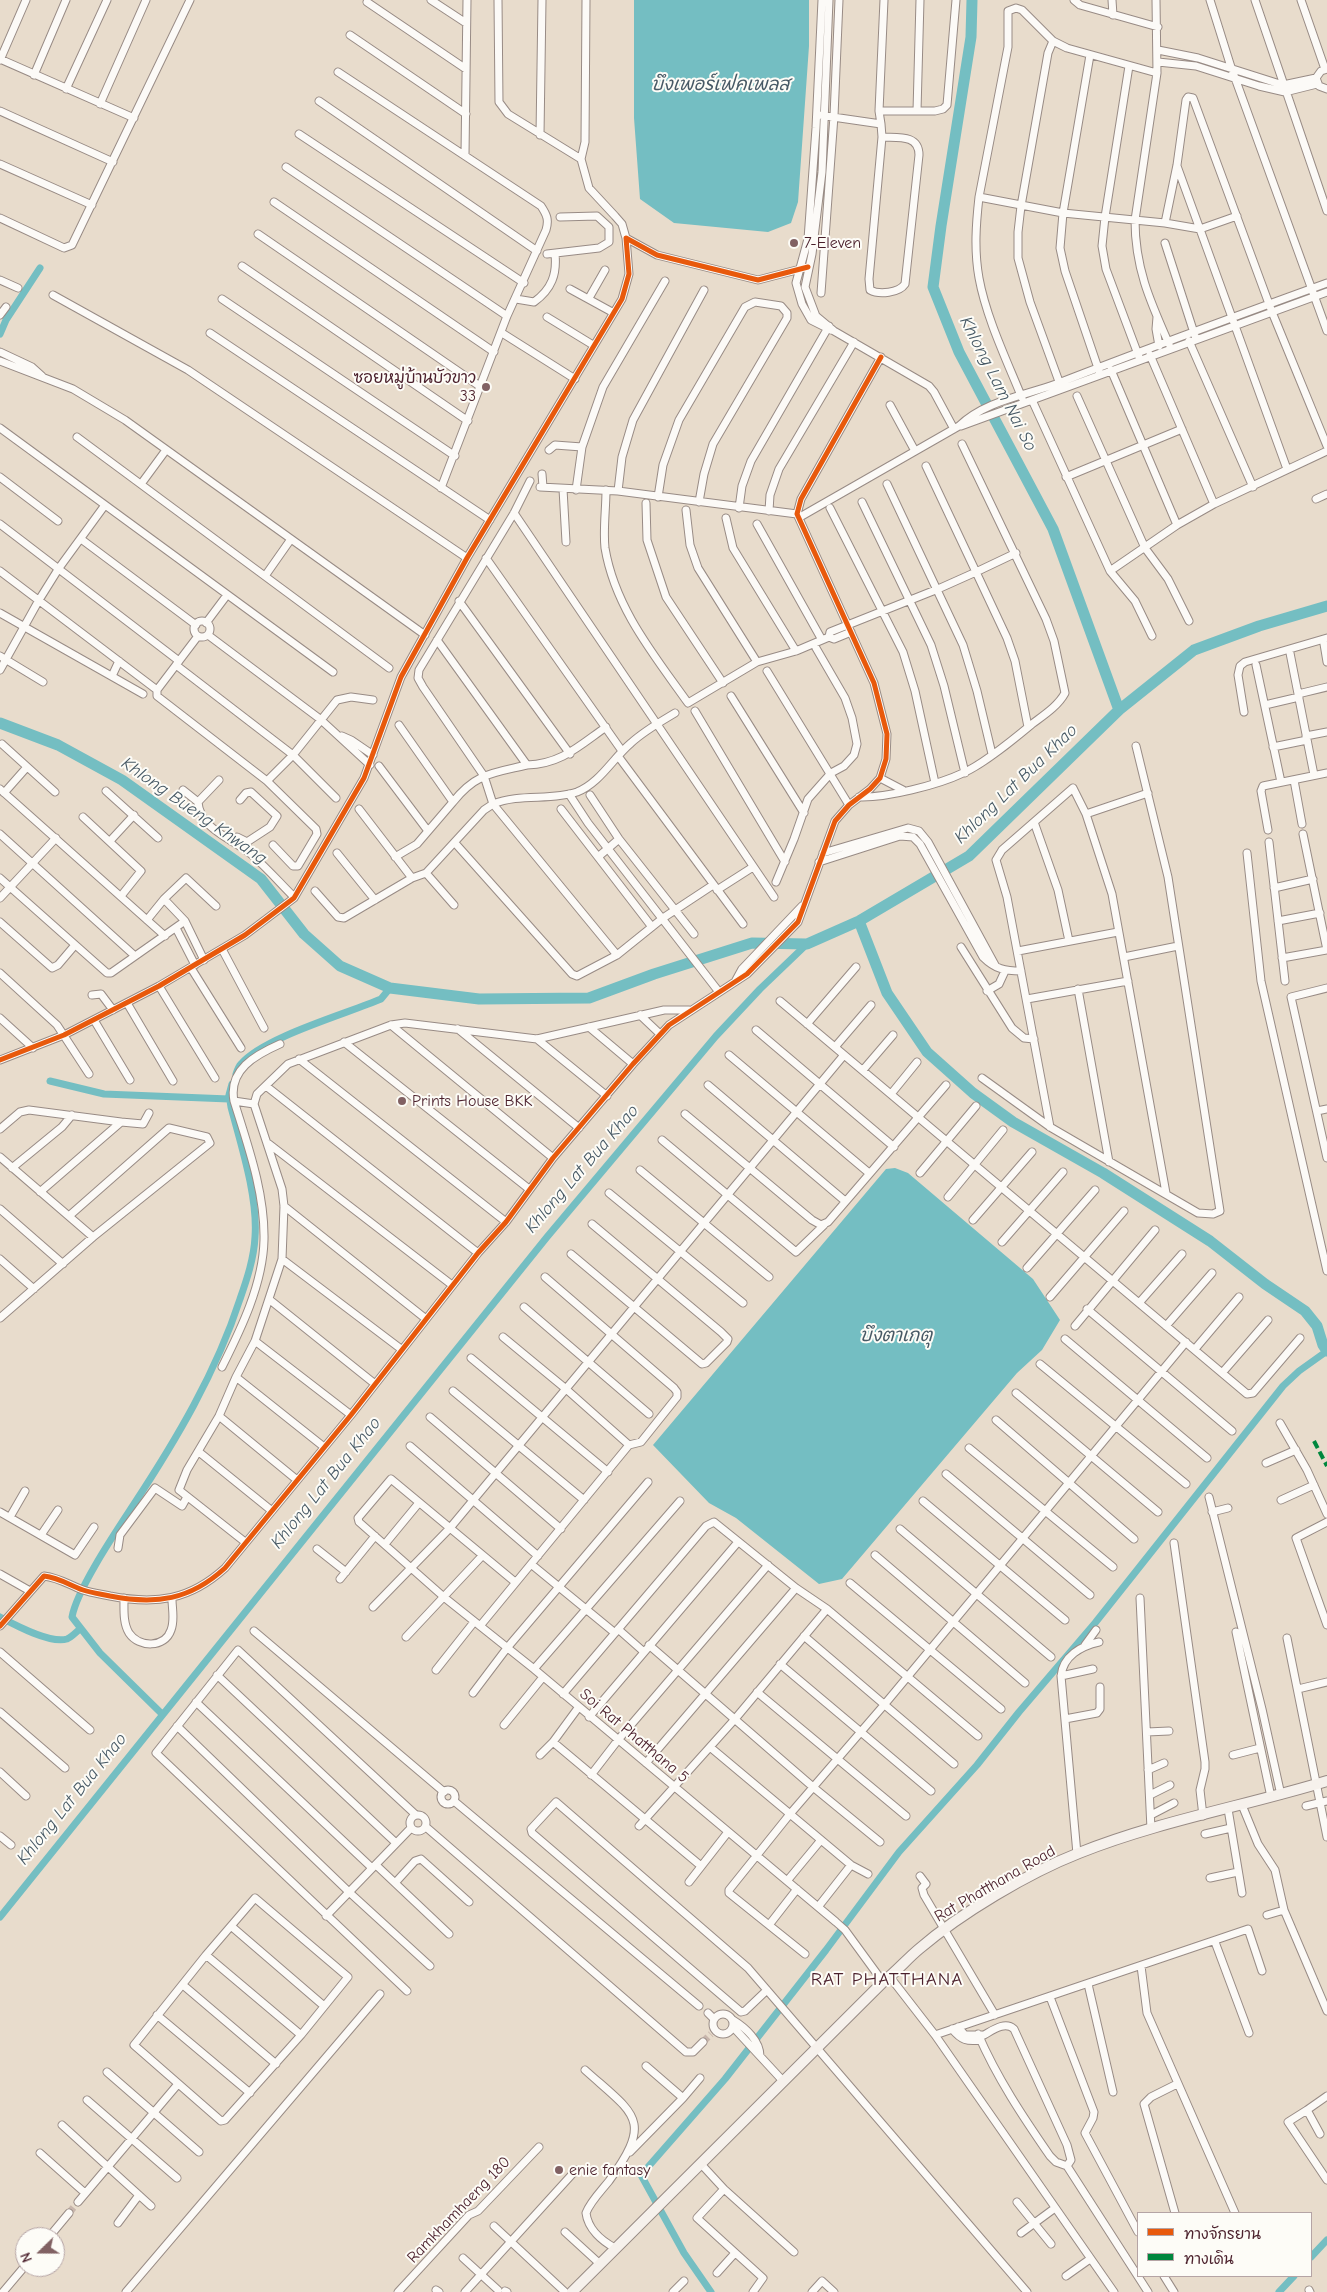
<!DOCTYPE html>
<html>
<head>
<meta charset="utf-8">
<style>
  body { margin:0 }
  #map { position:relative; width:1327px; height:2292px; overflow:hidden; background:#e8dccc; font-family:"Comic Neue","Playpen Sans Thai",sans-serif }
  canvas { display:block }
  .legend { position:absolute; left:1137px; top:2212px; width:175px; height:65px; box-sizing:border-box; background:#fdfcf7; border:1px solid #b5a4a5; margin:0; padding:6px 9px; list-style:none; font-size:15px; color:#4a1f2b }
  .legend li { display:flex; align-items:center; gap:10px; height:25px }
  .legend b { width:25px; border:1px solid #b5a4a5 }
  .north { position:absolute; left:15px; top:2227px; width:50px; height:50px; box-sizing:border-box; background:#fdfcf7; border:1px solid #b5a4a5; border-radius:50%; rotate:248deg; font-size:14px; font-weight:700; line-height:20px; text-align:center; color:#4a1f2b }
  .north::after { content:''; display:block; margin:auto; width:18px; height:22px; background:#816163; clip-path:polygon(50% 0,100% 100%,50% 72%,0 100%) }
</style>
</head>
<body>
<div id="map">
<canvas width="1327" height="2292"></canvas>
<ul class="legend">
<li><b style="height:6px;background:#e8590c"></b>ทางจักรยาน</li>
<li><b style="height:6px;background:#00873e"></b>ทางเดิน</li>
</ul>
<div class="north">N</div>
</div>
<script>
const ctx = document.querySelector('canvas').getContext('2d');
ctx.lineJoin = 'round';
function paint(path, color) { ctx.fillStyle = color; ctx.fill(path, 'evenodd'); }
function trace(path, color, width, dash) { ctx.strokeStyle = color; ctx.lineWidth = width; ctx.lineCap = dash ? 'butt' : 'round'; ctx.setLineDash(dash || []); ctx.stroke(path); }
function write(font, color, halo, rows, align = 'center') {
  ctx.font = font + ' "Comic Neue","Playpen Sans Thai",sans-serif'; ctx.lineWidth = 4; ctx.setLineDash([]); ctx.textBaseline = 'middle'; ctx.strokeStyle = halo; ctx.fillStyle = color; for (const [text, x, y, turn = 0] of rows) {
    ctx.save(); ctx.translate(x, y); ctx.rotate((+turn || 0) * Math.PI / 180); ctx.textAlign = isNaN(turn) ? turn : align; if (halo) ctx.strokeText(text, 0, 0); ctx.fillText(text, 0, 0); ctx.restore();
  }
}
const water = new Path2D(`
  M634 0H809V46L798 202 791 223 768 232 674 223 640 199 634 118Z
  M895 1168 908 1173 1033 1279 1060 1320 1042 1350 1017 1373 842 1579 819 1584 736 1518 709 1503 653 1445 886 1169Z`);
const canal = new Path2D(`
  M0 334 6 320 40 268
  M236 1074C237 1071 239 1066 241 1064 264 1037 346 1014 381 999L390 988
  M50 1081 104 1094 229 1099
  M0 1617C15 1625 50 1644 67 1639 72 1637 76 1632 80 1629
  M161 1713 100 1653 72 1617C77 1589 117 1530 134 1504 176 1440 216 1373 240 1299 247 1279 254 1258 255 1237 258 1197 241 1145 231 1107L229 1095 232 1084
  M0 1917 547 1237 716 1036 760 989 807 944
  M1311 2257 1327 2240
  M711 2292 684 2253 641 2175 725 2079 826 1950 899 1852 977 1765 1019 1712 1095 1623 1283 1386 1299 1371 1327 1351
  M1279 2292 1294 2276`);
const river = new Path2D(`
  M972 0 971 37 941 226 933 287 959 352 1053 529 1119 710
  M0 723 58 745 122 780 261 879 304 934 340 966 390 988 479 999 589 998 654 974 752 943 807 944 859 921 969 856 1119 710 1194 650 1259 626 1327 606
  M859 921 887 993 927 1052 973 1093 1013 1122 1103 1173 1210 1241 1265 1284 1305 1311 1317 1326 1323 1345 1327 1351`);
const streetTunnel = new Path2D(`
  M703 2042 711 2034
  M69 2213 78 2202`);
const street = new Path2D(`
  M431 0 466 23
  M498 0 499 102 508 114 581 159
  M586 0 585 142 581 159 589 188 615 216 622 224 626 238
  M822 0 816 128 808 239 796 283 802 304 811 320 831 330
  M829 0 822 172 812 254 805 287 816 316 834 331 929 386 934 392 954 429
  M1074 0 1080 5 1158 27
  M1112 0 1113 15
  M1156 0 1157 73 1135 220C1135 268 1150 301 1169 344
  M1210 0 1231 67 1327 331
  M1255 0 1327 211
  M1301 0 1325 69
  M367 2 466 69
  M350 35 466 114
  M1053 41 1048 53 1021 206 1018 232V258L1030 302 1061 387
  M1158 50 1198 58 1283 85 1316 78
  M1090 55 1063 213 1060 248 1065 271 1099 371
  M0 59 134 118
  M0 60 26 0
  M1158 62 1196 66 1259 86 1285 92 1317 84
  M1129 66 1105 217 1102 246 1106 269 1139 357
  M1327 69 1321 71 1316 78 1319 86 1327 89
  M338 72 541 206C547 215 549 220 546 230L507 316 441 488
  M1157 73 1067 48 1053 41 1022 10 1016 8 1008 11V47L979 197 1063 213 1165 223 1177 165 1186 100 1188 97 1193 98 1272 312 1327 446
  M34 75 66 0
  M66 89 107 0
  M319 101 537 251
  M100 104 146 0
  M0 111 113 162
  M879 111H935L943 109 947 105 956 0
  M917 111 920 0
  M819 115 881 124 879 111 884 0
  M881 124 882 137 869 279 870 290C879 295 899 293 905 284L919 155C919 134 897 138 882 137
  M299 134 524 283
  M540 135 542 0
  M465 155 467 0
  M0 164 92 205
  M1177 166 1287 469
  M286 167 507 316
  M979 197C976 224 974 250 979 278 986 317 1007 361 1022 398
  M274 202 494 352
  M0 218 64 248 72 245 190 0
  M1165 223 1200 229 1237 216
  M258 234 481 387
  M1165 243 1195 336
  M547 254 599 248 609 242V227L597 216 560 217
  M242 266 468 421
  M0 280 18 288
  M570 289 612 312
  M821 293 834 116 839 0
  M53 295 188 370 467 558
  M589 298 605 270
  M222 299 455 456
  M516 299 534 302C552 289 557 274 555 254
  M0 315 6 307
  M547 317 593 345
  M1157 317 1156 329 1159 346
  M210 333 490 520
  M502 333 575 379
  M1189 341 1253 487
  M0 352 32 367 42 376
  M1150 355 1214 504
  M0 361 73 389 125 420 425 635
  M1111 370 1177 525
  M1077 396 1145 548 1168 579 1189 621
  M1032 400 1110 571 1135 601 1152 636
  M890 405 915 451
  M961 426 1327 292
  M0 428 333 672
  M77 437 389 668
  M549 450 555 445 582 447
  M926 466 976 572 1016 553
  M542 474 543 487
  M0 477 58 521
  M1066 477 1182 429
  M141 484 166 450
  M887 484 963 645 977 691 992 754
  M540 487 618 491 797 514
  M563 489 566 542
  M576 490 582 447 603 387 665 281
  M606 490C606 509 603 530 605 548 615 608 654 655 688 703L757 662 796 651 829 637 834 639 851 632
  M618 491 622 457 633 420 704 290
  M658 497 663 465 679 420 745 307 755 302 781 306 787 313V318L713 444 704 474 699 502
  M1316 499 1327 494
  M862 502 931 645 944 686 965 773
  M646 503 647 540 666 597 723 683
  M739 508 742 486 751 461 829 326
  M830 508 903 652 915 691 935 783
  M686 510 690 545 698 568 757 662
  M769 511 770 495 779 469 854 342
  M514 513 774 897
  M800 517 959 426C985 401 1023 396 1056 384 1146 349 1236 316 1327 283
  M726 518 733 548 796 651
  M0 524 179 661
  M757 524 822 640
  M81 539 196 625
  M486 558 622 751
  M0 571 157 690V696L267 781 316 829 317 834 298 866H293L273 845
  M1110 571 1177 525 1214 504 1327 451
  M265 576 291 539
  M459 601 570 754
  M0 613 143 694
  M194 629a8 8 0 1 1 16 0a8 8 0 1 1-16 0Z
  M206 623 227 595
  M208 635 320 719 370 765
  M829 637 830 632 938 589 976 572 1007 638 1015 661 1028 727
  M437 640 527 765C493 773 476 773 453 802
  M1324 644 1327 662
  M1290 653 1314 775
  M0 656 43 682
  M176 665 293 755 336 798
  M1256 665 1281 782
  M0 670 39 600 59 568 105 505
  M767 671 849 805
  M112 676 119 661
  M157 690 198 636
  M1298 694 1327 687
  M731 696 804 813
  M1265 705 1299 697
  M695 711 785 862
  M1244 712 1238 675 1240 666 1245 662 1327 638
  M342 736 351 740 373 755
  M1306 736 1327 732
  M2 744 55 792
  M1273 747 1307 740
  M618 756 743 924
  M527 765C561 764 579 746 606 727
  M379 766 428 831
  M880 778 903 790
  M219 780 198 802C200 830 234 839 252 855 267 868 280 883 294 897
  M1294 780 1302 824
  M267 781 293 755 337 700 351 697 373 700
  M0 789 165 936
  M183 790 198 802
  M106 791 158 838
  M4 793 27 767
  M569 794 588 823 719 992
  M590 795 619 839 694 934
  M859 797C886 798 938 785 963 773 984 764 1014 739 1032 724 1044 715 1058 706 1065 693L1054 641 1046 619 962 444
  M240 800 246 793 251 792 277 816 270 827 247 842V851
  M359 809 412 878
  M561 809 652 927
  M1086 814 1148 793
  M83 817 141 871 121 896
  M1034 822 1058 890 1069 941
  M1268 830 1261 791 1263 786 1327 773
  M0 834 135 956
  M1303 834 1327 950
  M110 841 134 815
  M231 841 237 837 247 842
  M1269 842 1285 981
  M455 843 572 974 577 976 617 955 663 918 713 885
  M337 853 375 900
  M823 853 908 828 919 831 928 842 995 965
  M1247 853 1261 981 1327 1271
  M395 857 417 844 453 802 399 725
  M598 857 619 839
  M819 862 900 836 913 837 920 844 983 957C995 969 1005 971 1021 971
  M426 873 454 905
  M0 878 107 973H111L185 921
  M776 882 794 839 808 799 831 773 844 766 854 755 857 744 852 718 845 698 816 648
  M1274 888 1313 879
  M717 890 753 867
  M315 891 338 917 344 918 412 878 426 873 484 810 493 804 484 776 423 687 418 678 419 670 514 513 530 481
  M0 898 56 838
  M164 899 185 921 204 960
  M147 920 164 899 186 878 216 906
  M1278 921 1320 913
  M0 922 52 968 58 965 75 945
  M176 928 195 965
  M961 947 1012 1028 1024 1038 1034 1039
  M222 949 264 1028
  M1018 951 1118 932
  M617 955 493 804C520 793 551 801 577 792 600 783 613 758 631 743 644 731 660 722 675 713
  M1124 957 1178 946
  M1282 958 1327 950
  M191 968 241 1048
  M0 973 57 1025 89 1074
  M736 980 742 969 802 906
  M159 986 215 1078
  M1327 988 1291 997 1327 1158
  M1078 989 1109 1162
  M987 991 999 984 1005 971
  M92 995 101 994 113 1010
  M1027 999 1128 981
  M780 1001 1247 1394 1253 1393 1300 1338
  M127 1003 173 1081
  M640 1015 660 1034
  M0 1018 33 1048
  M94 1020 130 1080
  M807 1024 856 967
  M391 1025 553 1158
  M589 1027 633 1064
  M458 1029 579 1128
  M756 1030 894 1147
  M537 1039 607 1096
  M344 1042 529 1189
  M835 1047 871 1005
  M729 1055 869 1173
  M299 1059 506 1222
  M0 1060 64 1035 159 986 245 935 294 898 364 778 401 677 467 558 622 299 629 274 626 238 657 255 758 280 808 267
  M863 1070 893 1035
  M982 1078 1050 1127 1198 1213 1213 1214 1220 1211 1168 877 1136 746
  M708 1085 845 1201
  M266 1086 478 1253
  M891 1094 917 1062
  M254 1104 234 1101C228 1070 255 1055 280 1044
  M1317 1111 1327 1109
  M685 1114 812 1220 821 1225 828 1222 946 1085
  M1050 1127 1007 897 996 860 1002 850 1073 788 1086 814 1112 894 1166 1193
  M0 1129 20 1112 29 1110 121 1122
  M662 1140 796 1252 824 1225
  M269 1144 452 1285
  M0 1157 93 1237
  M12 1168 62 1127 72 1115
  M640 1170 769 1277
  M920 1173 976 1106
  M40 1192 121 1122 143 1124 149 1113
  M609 1193 743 1303
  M948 1197 1003 1130
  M284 1206 426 1319
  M0 1209 63 1264
  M973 1220 1032 1152
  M1002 1242 1063 1172
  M571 1254 702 1364 706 1363 727 1342 728 1339 721 1332 592 1224
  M0 1259 34 1289
  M282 1259 401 1349
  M1027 1268 1095 1190
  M1050 1297 1124 1211
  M270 1300 375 1384
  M1139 1303 1182 1254
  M524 1307 649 1414
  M1087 1309 1232 1431
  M0 1318 93 1237 210 1143 207 1137 169 1128 69 1216
  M1075 1326 1155 1230
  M1166 1326 1212 1273
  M503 1337 566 1389 629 1445 641 1442 677 1397V1392L674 1388 545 1277
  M1065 1339 1207 1458
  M255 1341 351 1415
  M1195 1349 1239 1297
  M471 1358 608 1472
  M1040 1364 1186 1484
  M222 1367C241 1329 263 1284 264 1240 265 1193 248 1146 234 1101
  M1222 1373 1268 1320
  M236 1377 324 1447
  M453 1391 584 1500
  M1016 1393 1158 1512
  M219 1416 297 1480
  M430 1417 561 1529
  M996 1420 1134 1539
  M1280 1423 1307 1470 1327 1514
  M410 1446 538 1556
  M969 1448 1113 1567
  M199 1452 272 1511
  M1266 1463 1296 1450
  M946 1474 1090 1595
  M1209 1497 1262 1709 1281 1795
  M1281 1500 1314 1485
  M923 1501 1065 1620
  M0 1512 75 1555 94 1527
  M1212 1512 1228 1508
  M10 1517 25 1491
  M1327 1522 1296 1538 1327 1625
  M900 1529 1051 1657
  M41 1535 58 1510
  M245 1542 179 1490 187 1470 219 1416 236 1377 255 1341 282 1259 284 1206 282 1189 254 1104 257 1094 288 1064 391 1025 405 1023 537 1039 664 1010H689
  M1174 1543 1205 1762V1769L1200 1790 1203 1816
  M385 1544 418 1504
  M118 1548 120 1535 155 1488 182 1506 187 1497
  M317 1549 346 1572
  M875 1555 1025 1683
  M531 1564 615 1633
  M0 1574 30 1591
  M340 1579 375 1536
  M515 1582 391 1479 358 1518 359 1522 445 1598 534 1669 836 1922 845 1930 883 1982
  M850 1583 1001 1709
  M124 1598C124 1610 123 1623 129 1633 139 1648 165 1648 171 1630 175 1620 172 1609 172 1599
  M1140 1598 1151 1829
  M373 1607 450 1528 844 1055
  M0 1626 44 1576C60 1578 69 1585 83 1590 92 1593 101 1594 110 1596 156 1605 190 1600 225 1568L351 1415 478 1253 506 1222 553 1158 633 1064 669 1025 747 974 798 922 835 821 849 805 870 789 880 778 886 759 887 734 874 683 797 514 801 499 881 357
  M480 1626 629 1445
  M618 1629 644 1652
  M254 1631 444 1792
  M1236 1632 1271 1797
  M804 1636 954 1764
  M406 1637 482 1556
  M1287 1638 1327 1837
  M649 1645 813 1787 880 1842
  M1085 1645 1096 1630
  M0 1652 90 1730
  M780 1664 931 1791
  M534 1669 680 1501
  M436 1670 474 1622
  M217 1675 396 1843
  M1061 1676 1093 1669
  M1298 1689 1327 1682
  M757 1692 906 1816
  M473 1693 507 1648 648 1482
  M563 1694 706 1526 714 1522 796 1588 827 1609 978 1736
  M196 1702 372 1868
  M0 1712 65 1768
  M589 1717 738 1542
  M1065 1719 1097 1713 1100 1709V1687
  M504 1725 543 1677
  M177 1726 349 1892 430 1966
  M1147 1732 1169 1731
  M553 1742 701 1866
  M710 1747 851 1865 868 1874
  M540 1755 553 1742 578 1708
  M1233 1755 1260 1748
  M646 1763 796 1588
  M1148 1770 1164 1763
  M0 1772 26 1796
  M591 1775 618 1740 768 1565
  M441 1797a7 7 0 1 1 14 0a7 7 0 1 1-14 0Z
  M1150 1795 1170 1785
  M454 1801 699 2006
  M1242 1805 1258 1844 1275 1870 1284 1910 1327 2011
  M1306 1806 1327 1801
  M1228 1809 1242 1893
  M410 1823a8 8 0 1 1 16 0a8 8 0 1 1-16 0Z
  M1151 1815 1174 1803
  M639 1826 735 1719 827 1609
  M426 1827 686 2052H693L703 2042
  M1205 1834 1231 1828
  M0 1836 11 1845
  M1077 1854 1061 1676C1063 1656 1081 1646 1099 1642
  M376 1865 449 1934
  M920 1876 926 1884 922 1888 924 1895 995 2015
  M1210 1878 1238 1872
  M787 1881 821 1840
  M689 1882 728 1832
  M395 1883 415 1861 421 1859 469 1902
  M255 1898 348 1977 301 2035 225 2120 221 2121 134 2045 206 1955Z
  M818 1907 851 1865
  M1267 1915 1284 1910
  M326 1916 411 1828
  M769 1925 797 1889
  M231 1926 324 2006
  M1215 1942 1249 2033
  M805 1954 729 1893V1890L790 1814 884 1705 1186 1342
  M206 1955 301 2035
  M1141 1966 1147 2013 1235 2213
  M890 1977 935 2035 1114 2292
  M1088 1984 1113 2092
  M183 1985 276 2064
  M767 1990 745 2011 741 2012 532 1833 531 1829 556 1802 748 1968 1027 2292
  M407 1991 156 1753 238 1650 416 1815
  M1050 1997 1094 2112 1093 2118 1085 2133 1138 2232
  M708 2013 714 2019
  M713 2024a10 10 0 1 1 20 0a10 10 0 1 1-20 0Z
  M157 2015 250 2093
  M733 2020C746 2028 760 2041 760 2056
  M958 2027 965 2035H982
  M734 2028 783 2081
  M952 2029C961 2040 967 2042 981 2040
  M978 2034C997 2078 1023 2117 1050 2156L1056 2162 1067 2166 1148 2292
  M935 2035 1248 1929 1262 1971
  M984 2035C993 2030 1005 2021 1014 2029L1067 2145 1071 2160 1067 2166
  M585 2070C635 2115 654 2119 609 2181 601 2191 590 2202 586 2213 588 2229 602 2241 615 2248
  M107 2072 199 2152
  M683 2098 700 2078
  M87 2100 177 2178
  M1307 2110 1288 2122 1327 2180
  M62 2125 151 2206
  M1320 2134 1307 2110 1327 2096
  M630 2152 683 2098 646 2066
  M40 2153 85 2193
  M701 2164 724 2189 794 2252
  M724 2189 697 2218 763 2278 753 2292
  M78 2202 178 2084
  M1017 2202 1051 2244
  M1175 2213 1144 2104 1151 2097 1177 2084
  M118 2223 139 2195
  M494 2226 565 2292
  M565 2232 600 2264
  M1021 2233 1055 2208
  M49 2237 69 2213
  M463 2258 498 2290
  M717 2273 735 2253
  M1066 2276 1090 2259
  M1164 2276 1174 2292
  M436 2290 439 2292
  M1309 2290 1310 2292
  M505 2291 507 2292
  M3 2292 25 2266
  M126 2292 380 1994
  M398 2292 469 2215 478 2211 539 2147
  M465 2292 576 2170
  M673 2292 684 2281
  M812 2292 822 2281 834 2292`);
const secondary = new Path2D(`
  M572 2292 883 1982C896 1972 907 1959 919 1949 961 1913 1028 1873 1079 1853 1159 1821 1245 1806 1327 1781`);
const quiet = new Path2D(`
  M1314 1441 1327 1466`);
const cycleway = new Path2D(`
  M0 1060 64 1035 159 986 245 935 294 898 364 778 401 677 467 558 622 299 629 274 626 238 657 255 758 280 808 267
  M0 1626 44 1576C60 1578 69 1585 83 1590 92 1593 101 1594 110 1596 156 1605 190 1600 225 1568L351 1415 478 1253 506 1222 553 1158 633 1064 669 1025 747 974 798 922 835 821 849 805 870 789 880 778 886 759 887 734 874 683 797 514 801 499 881 357`);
const markers = [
  [794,243,5,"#816163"],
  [486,387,5,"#816163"],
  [402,1101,5,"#816163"],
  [559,2170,5,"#816163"]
];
const poiNames = [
  ["7-Eleven",804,243],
  ["ซอยหมู่บ้านบัวขาว",476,378,"right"],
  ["33",476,396,"right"],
  ["Prints House BKK",412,1101],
  ["enie fantasy",569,2170]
];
const streetNames = [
  ["Soi Rat Phatthana 5",634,1736,40],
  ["Rat Phatthana Road",995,1884,-30],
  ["Ramkhamhaeng 180",459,2210,-46]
];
const waterNames = [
  ["บึงเพอร์เฟคเพลส",720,85],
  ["Khlong Lam Nai So",998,384,63],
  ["Khlong Lat Bua Khao",1016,784,-44],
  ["Khlong Bueng Khwang",194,811,35],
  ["Khlong Lat Bua Khao",582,1169,-49],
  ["บึงตาเกตุ",896,1336],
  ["Khlong Lat Bua Khao",326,1483,-51],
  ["Khlong Lat Bua Khao",72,1799,-51]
];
const quarterNames = [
  ["RAT PHATTHANA",887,1980]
];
paint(water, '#74bec2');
trace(canal, '#74bec2', 7);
trace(river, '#74bec2', 11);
trace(streetTunnel, '#c8b6ac', 7, [7, 3.5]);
trace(street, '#988b85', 9);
trace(secondary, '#988b85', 12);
trace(street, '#fcfaf7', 7);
trace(secondary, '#f6f1ec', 10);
trace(quiet, '#00873e', 4, [8, 4]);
trace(cycleway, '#e8590c', 5);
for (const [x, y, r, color] of markers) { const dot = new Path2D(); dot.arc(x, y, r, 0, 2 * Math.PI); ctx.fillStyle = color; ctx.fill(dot); trace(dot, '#fdfcf7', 2); }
write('16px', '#4a1f2b', '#fdfcf7', poiNames, 'left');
write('16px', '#4a1f2b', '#fdfcf7', streetNames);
write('italic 18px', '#475965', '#fdfcf7', waterNames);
ctx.letterSpacing = '1px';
write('19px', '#4a1f2b', '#fdfcf7', quarterNames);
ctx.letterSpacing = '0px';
</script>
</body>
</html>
